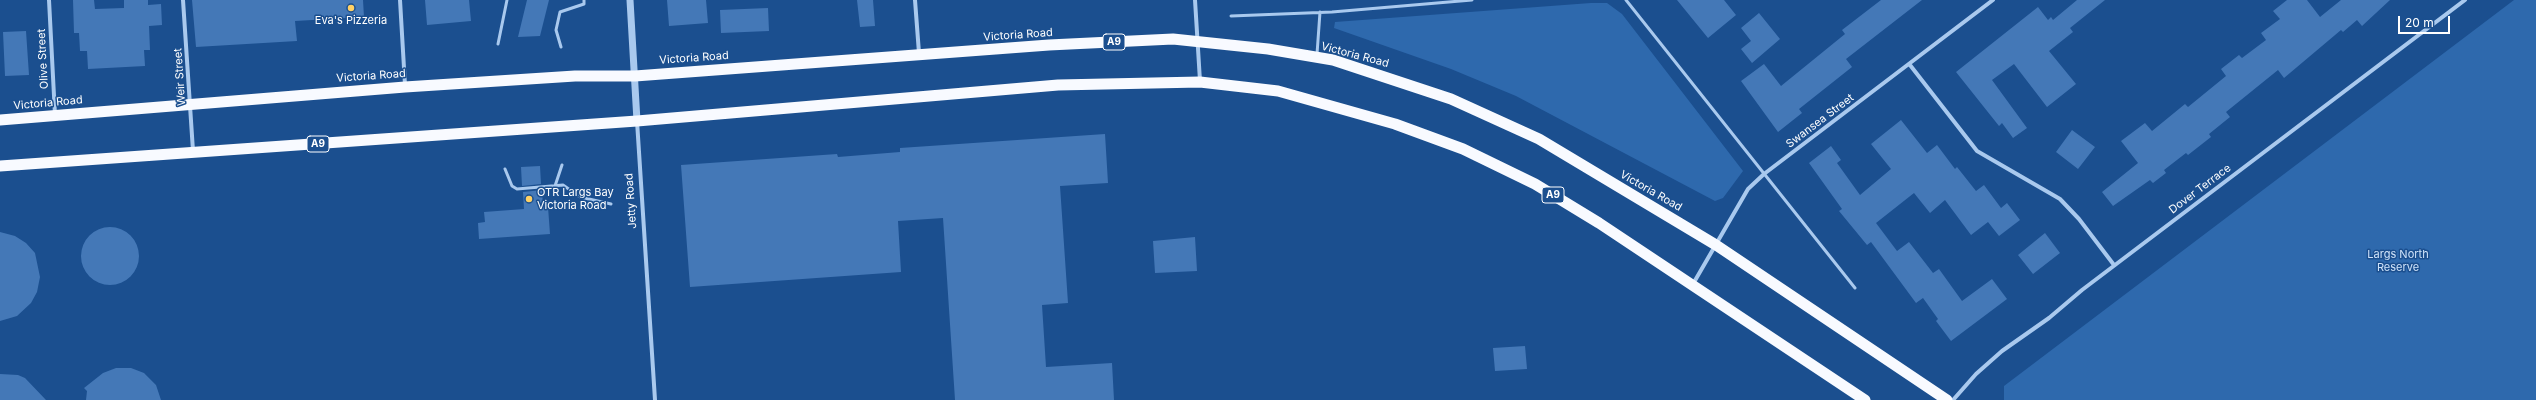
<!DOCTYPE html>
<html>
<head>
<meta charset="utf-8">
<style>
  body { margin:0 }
  #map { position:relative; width:2536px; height:400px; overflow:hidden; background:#1b4f8f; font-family:Inter,sans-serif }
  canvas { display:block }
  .scale { position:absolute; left:2398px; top:16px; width:52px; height:18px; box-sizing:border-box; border:2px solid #fff; border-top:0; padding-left:5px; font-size:12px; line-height:14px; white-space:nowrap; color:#fff; -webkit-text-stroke:3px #1b4f8f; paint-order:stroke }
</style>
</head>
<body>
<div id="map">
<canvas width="2536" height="400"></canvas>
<div class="scale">20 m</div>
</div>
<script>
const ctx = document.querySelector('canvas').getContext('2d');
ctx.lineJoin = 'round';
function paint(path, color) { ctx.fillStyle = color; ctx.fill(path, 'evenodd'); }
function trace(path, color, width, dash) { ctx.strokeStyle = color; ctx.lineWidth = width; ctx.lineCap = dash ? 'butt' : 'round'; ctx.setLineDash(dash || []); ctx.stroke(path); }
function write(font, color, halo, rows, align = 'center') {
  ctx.font = font + ' Inter,sans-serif'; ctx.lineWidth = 3; ctx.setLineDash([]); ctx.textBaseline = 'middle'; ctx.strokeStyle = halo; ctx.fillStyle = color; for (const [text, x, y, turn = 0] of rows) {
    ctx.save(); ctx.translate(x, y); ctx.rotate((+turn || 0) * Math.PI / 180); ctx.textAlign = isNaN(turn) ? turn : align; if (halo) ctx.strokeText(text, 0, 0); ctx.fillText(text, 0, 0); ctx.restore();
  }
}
const green = new Path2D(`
  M2514 0H2536V400H2004V386Z
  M1591 3H1607L1622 14 1743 171 1723 198 1715 201 1516 96 1451 69 1334 28 1335 22Z`);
const building = new Path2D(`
  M73 0H94L95 9 124 8V0H148V5L161 4 162 25 149 26 150 50H144L145 66 88 69 87 51H80L79 33H74Z
  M192 0H363L364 17 295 21 297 41 196 47Z
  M425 0H469L471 21 427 25Z
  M527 0H549L540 36 518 37Z
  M667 0H706L708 23 669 26Z
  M857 0H873L875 26 860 27Z
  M1677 0H1724L1736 15 1708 38Z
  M1881 0H1922L1846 59 1852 67 1799 109 1802 113 1778 132 1741 81 1764 64 1781 86 1845 34 1842 30Z
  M2077 0H2105L2070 28 2073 32 2049 51 2076 84 2047 107 2014 64 1992 80 2027 128 2013 138 2002 123 1999 126 1956 72 2038 7 2048 20 2051 17 2053 20Z
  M2287 0H2307L2320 17 2341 0H2390L2362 26 2357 20 2343 32 2341 30 2284 78 2278 70 2226 112 2230 117 2209 134 2211 137 2188 155 2186 153 2164 170 2166 173 2153 183 2150 180 2113 206 2102 192 2138 163 2121 141 2145 123 2152 131 2185 104 2188 107 2226 76 2221 69 2239 55 2242 58 2266 40 2261 33 2280 19 2273 11Z
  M768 8 769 31 721 33 720 10Z
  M1759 13 1780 39 1752 63 1741 49 1751 41 1741 28Z
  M26 31 29 75 5 76 3 32Z
  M1901 120 1927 153 1937 145 1955 169 1957 167 1976 191 1984 185 2001 208 2007 203 2020 220 1999 236 1988 222 1971 235 1945 200 1930 213 1914 193 1876 223 1897 251 1909 242 1933 273 1939 269 1962 301 1992 279 2007 299 1951 341 1936 321 1938 319 1923 298 1916 303 1871 242 1867 245 1839 211 1842 209 1809 163 1831 146 1841 160 1837 163 1860 195 1891 169 1871 144Z
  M2072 130 2095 147 2078 169 2056 152Z
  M1105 134 1108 183 1060 186 1068 303 1042 305 1046 367 1112 363 1114 400H955L943 218 898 221 901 272 690 287 681 165 837 154 838 157 900 152V148Z
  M540 166 541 184 522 186 521 167Z
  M542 190 543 207H548L550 234 479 239 478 223 485 222 484 212 524 209 523 192Z
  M81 256a29 29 0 1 1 58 0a29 29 0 1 1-58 0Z
  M0 232 15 236 26 243 35 253 40 277 37 292 31 303 17 316 0 321Z
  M2045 233 2060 253 2033 274 2018 255Z
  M1195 237 1197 271 1155 273 1153 241Z
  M1525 346 1527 369 1495 371 1493 348Z
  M116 368H131L144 373 156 385 161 400H86L87 391 84 388 103 373Z
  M0 374 18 375 25 378 46 400H0Z`);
const service = new Path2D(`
  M1626 0 1855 288
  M1231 16 1332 12 1472 0
  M498 44 507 0
  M561 47 556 30 560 12 584 4V0
  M1317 54 1320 12
  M505 169 512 186 517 189 563 185 580 197 611 204
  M555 186 562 165`);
const minor = new Path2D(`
  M49 0 55 115
  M183 0 193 151
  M400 0 405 85
  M915 0 919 53
  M1195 0 1200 81
  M1910 65 1977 151 2060 199 2079 219 2114 265
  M637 121 655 400
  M1693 284 1748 189 1764 174 1993 0
  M1953 400 1976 374 2002 351 2049 318 2082 290 2465 0`);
const tertiary = new Path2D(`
  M630 0 637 121`);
const trunk = new Path2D(`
  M0 120 405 87 575 76H635L1049 45 1173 39 1268 49 1333 60 1451 99 1539 139 1716 245 1947 400
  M0 166 637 121 1058 85 1200 82 1278 91 1395 124 1463 149 1535 184 1599 223 1865 400`);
const markers = [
  [351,8,4,"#ffd166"],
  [529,199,4,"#ffd166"]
];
const shields = [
  [1114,42,22],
  [318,144,22],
  [1553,195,22]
];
const shieldNames = [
  ["A9",1114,42],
  ["A9",318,144],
  ["A9",1553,195]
];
const poiNames = [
  ["Eva's Pizzeria",351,21],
  ["OTR Largs Bay",537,193,"left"],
  ["Victoria Road",537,206,"left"]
];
const streetNames = [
  ["Victoria Road",1018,35,-4],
  ["Victoria Road",1355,55,15],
  ["Victoria Road",694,58,-4],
  ["Olive Street",43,59,-93],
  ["Victoria Road",371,76,-4],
  ["Weir Street",180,77,-94],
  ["Victoria Road",48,103,-5],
  ["Swansea Street",1820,121,-37],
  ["Dover Terrace",2200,189,-37],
  ["Victoria Road",1651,191,30],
  ["Jetty Road",631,201,-94]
];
const parkNames = [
  ["Largs North",2398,255],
  ["Reserve",2398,268]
];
paint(green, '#2e69ad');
paint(building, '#4478b7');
trace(service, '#a9c9ee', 3);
trace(minor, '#a9c9ee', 4);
trace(tertiary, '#a9c9ee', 7);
trace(trunk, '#f8faff', 11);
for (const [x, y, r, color] of markers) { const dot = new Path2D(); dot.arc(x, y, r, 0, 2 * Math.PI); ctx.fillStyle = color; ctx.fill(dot); trace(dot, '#1b4f8f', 1.5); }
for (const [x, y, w] of shields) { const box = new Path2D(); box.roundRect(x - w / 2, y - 8, w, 16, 3); ctx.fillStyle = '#1b4f8f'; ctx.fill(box); trace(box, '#fff', 1); }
write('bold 10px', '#fff', null, shieldNames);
write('11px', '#fff', '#1b4f8f', poiNames);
write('11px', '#fff', '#1b4f8f', streetNames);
write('11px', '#cfe3fa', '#1b4f8f', parkNames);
</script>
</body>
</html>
